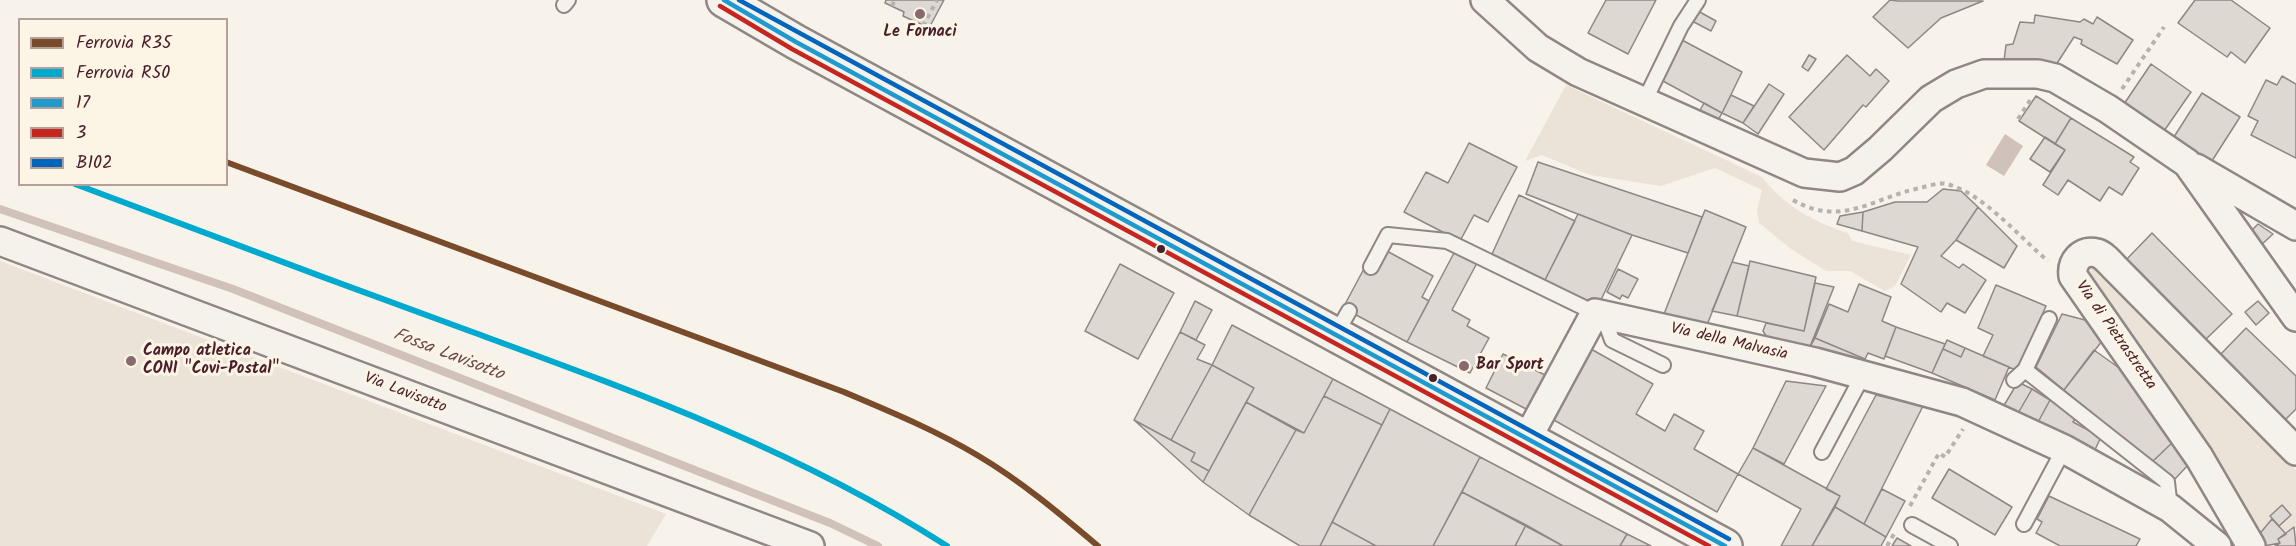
<!DOCTYPE html>
<html>
<head>
<meta charset="utf-8">
<style>
  body { margin:0 }
  #map { position:relative; width:2296px; height:546px; overflow:hidden; background:#f7f3ea; font-family:Kalam,sans-serif }
  canvas { display:block }
  .legend { position:absolute; left:18px; top:18px; width:210px; height:168px; box-sizing:border-box; background:#fcf5e5; border:2px solid #b59f9b; margin:0; padding:8px 10px; list-style:none; font-size:18px; color:#4a1f2b }
  .legend li { display:flex; align-items:center; gap:12px; height:30px }
  .legend b { width:30px; border:2px solid #b59f9b }
</style>
</head>
<body>
<div id="map">
<canvas width="2296" height="546"></canvas>
<ul class="legend">
<li><b style="height:8px;background:#7a4b2a"></b>Ferrovia R35</li>
<li><b style="height:8px;background:#00a9ce"></b>Ferrovia R50</li>
<li><b style="height:8px;background:#1f9acf"></b>17</li>
<li><b style="height:8px;background:#c52720"></b>3</li>
<li><b style="height:8px;background:#0065bd"></b>B102</li>
</ul>
</div>
<script>
const ctx = document.querySelector('canvas').getContext('2d');
ctx.lineJoin = 'round';
function paint(path, color) { ctx.fillStyle = color; ctx.fill(path, 'evenodd'); }
function trace(path, color, width, dash) { ctx.strokeStyle = color; ctx.lineWidth = width; ctx.lineCap = dash ? 'butt' : 'round'; ctx.setLineDash(dash || []); ctx.stroke(path); }
function write(font, color, halo, rows, align = 'center') {
  ctx.font = font + ' Kalam,sans-serif'; ctx.lineWidth = 6; ctx.setLineDash([]); ctx.textBaseline = 'middle'; ctx.strokeStyle = halo; ctx.fillStyle = color; for (const [text, x, y, turn = 0] of rows) {
    ctx.save(); ctx.translate(x, y); ctx.rotate((+turn || 0) * Math.PI / 180); ctx.textAlign = isNaN(turn) ? turn : align; if (halo) ctx.strokeText(text, 0, 0); ctx.fillText(text, 0, 0); ctx.restore();
  }
}
const green = new Path2D(`
  M1566 85 1762 177C1784 206 1814 222 1848 233L1852 241 1911 255 1895 286 1885 291 1850 271H1826L1791 249 1759 223 1757 210 1762 190 1715 168 1661 186 1590 175 1542 155 1525 161Z
  M0 261 666 514 647 546H0Z
  M2089 264 2249 427 2296 470V529L2294 527 2286 534 2257 537 2084 275Z`);
const water = new Path2D(`
  M2005 134 2023 146 2004 176 1986 165Z`);
const stream = new Path2D(`
  M0 209 233 289 830 523 878 546`);
const building = new Path2D(`
  M886 0H944L929 28 903 16 904 12 885 3Z
  M1606 0H1656L1628 54 1588 33Z
  M1890 0 1898 1H1983L1941 18 1908 48 1873 17Z
  M2195 0H2231L2270 28 2245 63 2231 52 2227 57 2178 23Z
  M1698 11 1716 21 1711 31 1692 21Z
  M2035 15 2080 22 2084 19 2093 24 2097 17 2133 40 2117 64 2081 44 2082 40 2074 37 2054 68 2004 61 2006 45 2013 44 2020 22 2034 23Z
  M1682 40 1742 72 1722 113 1661 80Z
  M1809 55 1816 59 1808 71 1802 67Z
  M1847 55 1870 76 1876 69 1889 81 1866 107 1863 105 1824 150 1789 117Z
  M2151 64 2191 92 2164 131 2124 104Z
  M2282 76 2296 84V158L2251 135 2258 121 2248 116 2266 80 2277 85Z
  M1769 84 1784 94 1758 134 1743 123Z
  M2202 93 2240 117 2210 164 2172 140Z
  M1731 95 1754 106 1743 123 1722 113Z
  M2036 96 2071 118 2055 144 2019 121Z
  M1704 103 1722 113 1716 124 1698 114Z
  M2071 118 2134 157 2130 162 2139 168 2122 195 2109 187 2100 201 2068 180 2058 195 2043 185 2065 150 2055 144Z
  M2045 137 2065 150 2050 172 2030 159Z
  M1469 143 1517 167 1488 222 1474 215 1460 241 1404 212 1426 172 1448 183Z
  M1538 162 1702 217 1688 253 1632 235 1526 194Z
  M1943 189 1961 191 1978 207 1956 240 1941 256 1959 268 1963 264 1986 280 1965 313 1947 303 1941 312 1901 284 1918 247 1862 231 1863 212 1895 202H1927Z
  M1519 195 1575 221 1545 280 1492 254Z
  M1978 207 2017 246 2004 268 1956 240Z
  M1705 210 1746 227 1705 330 1664 314Z
  M1863 212 1862 231 1837 224 1840 216Z
  M1578 214 1632 235 1598 306 1545 280Z
  M2258 224 2273 234 2259 247 2249 233Z
  M2152 233 2232 314 2204 341 2125 261Z
  M1385 250 1433 276 1422 297 1429 301 1407 342 1343 308 1366 265Z
  M1455 251 1477 263 1452 310 1470 320 1467 326 1489 338 1470 373 1407 342Z
  M1750 261 1816 277 1804 331 1737 316Z
  M1732 262 1749 266 1737 316 1712 311Z
  M1120 264 1174 293 1138 359 1085 331Z
  M1618 269 1638 279 1628 298 1622 295 1620 299 1607 292Z
  M1815 283 1834 287 1809 349 1768 339 1763 331 1766 323 1804 331Z
  M1859 284 1891 297 1882 321 1896 327 1884 359 1868 353 1865 359 1815 338 1829 304 1848 312Z
  M1996 285 2046 306 2018 371 1983 356 1993 335 1978 328Z
  M1195 301 1212 310 1196 340 1180 332Z
  M2258 301 2269 313 2256 325 2245 312Z
  M2062 314 2085 320 2102 341 2064 390 2036 367Z
  M1232 325 1333 379 1304 433 1246 402 1254 388 1212 365Z
  M1896 327 1945 344 1932 373 1885 356Z
  M2246 328 2296 376V409L2285 420 2219 356Z
  M1180 332 1205 345 1197 359 1212 365 1171 440 1134 420Z
  M1815 338 1865 359 1864 363 1809 349Z
  M1947 340 1965 348 1961 357 1943 349Z
  M1965 348 2009 367 1995 400 1932 373 1943 349 1961 357Z
  M1591 349 1653 384 1636 414 1665 431 1674 414 1704 431 1694 449 1738 474 1717 512 1552 419Z
  M2094 350 2122 370 2174 441 2152 462 2064 390Z
  M1503 354 1545 375 1528 410 1486 388Z
  M1212 365 1254 388 1209 471 1191 461 1195 453 1171 440Z
  M1333 379 1390 409 1382 425 1324 396Z
  M1786 381 1826 386 1784 464 1753 448Z
  M2018 382 2032 389 2017 415 2003 407Z
  M2032 389 2050 400 2037 424 2017 415Z
  M1876 395 1923 406 1864 524 1835 507 1840 496 1826 489Z
  M1324 396 1382 425 1320 546H1300L1249 515 1296 430 1304 433Z
  M2050 400 2077 416 2073 422 2101 437 2093 454 2037 424Z
  M1246 402 1296 430 1249 515 1203 482Z
  M1390 409 1480 457 1433 546H1376L1332 522Z
  M1134 420 1195 453 1191 461 1209 471 1203 482Z
  M2174 441 2189 464 2174 480 2152 462Z
  M1753 448 1840 496 1812 546H1781L1801 509 1738 474Z
  M1480 457 1627 534 1620 546H1563L1462 492Z
  M1949 469 2012 507 1995 535 1932 498Z
  M1882 489 1905 501 1886 537 1864 524Z
  M1462 492 1526 525 1515 546H1433Z
  M2049 496 2140 539 2136 546H2060L2036 533 2042 522 2037 519Z
  M2282 505 2291 515 2279 526 2270 516Z
  M1835 507 1886 537 1881 546H1812Z
  M2272 519 2286 534 2278 539 2280 543 2264 546 2257 537Z
  M1332 522 1376 546H1320Z
  M1526 525 1563 546H1515Z
  M2294 527 2296 546H2275L2280 543 2278 539Z
  M1627 534 1651 546H1620Z
  M1897 538 1911 546H1892Z`);
const path = new Path2D(`
  M892 6 895 0
  M923 26 937 0
  M2122 89 2164 27
  M2018 119 2031 99
  M1793 200C1842 228 1872 198 1920 188 1928 186 1939 182 1947 184 1984 194 2018 236 2048 261
  M1910 506 1939 453 1945 457 1963 429
  M1887 546 1894 534`);
const lane = new Path2D(`
  M564 5 568 0
  M1644 102 1681 26 1698 0
  M1371 267 1388 235 1447 241 1595 313
  M1603 315 1612 340 1663 365
  M1336 334 1349 311
  M2025 370 2049 319
  M2014 380 2025 370 2167 482 2170 508
  M1822 452 1863 375
  M2024 524 2064 449
  M1912 525 1950 546`);
const street = new Path2D(`
  M1485 0 1538 48 1578 72 1804 173 1840 177 1854 171 1880 149 1931 99 1956 84 1984 74H2038L2055 78 2108 109 2187 163 2296 317
  M2196 168 2296 226
  M0 241 810 546
  M1527 439 1595 313 1815 362 1962 402 2064 449 2143 493 2170 508 2217 546
  M2251 546 2199 457 2073 276C2071 262 2081 249 2097 253 2104 255 2111 264 2116 269L2296 451`);
const secondary = new Path2D(`
  M724 0 796 42 1725 546`);
const bus1 = new Path2D(`
  M724 0 796 42 1725 546`);
const bus2 = new Path2D(`
  M720 6 792 49 1709 546`);
const bus3 = new Path2D(`
  M739 0 1729 539`);
const rail1 = new Path2D(`
  M226 162 844 392C889 411 935 430 977 455 1021 481 1059 513 1098 546`);
const rail2 = new Path2D(`
  M75 184C206 234 336 282 467 330 633 391 798 450 947 546`);
const markers = [
  [920,14,6,"#87696e"],
  [1161,249,5,"#4a1f2b"],
  [131,361,6,"#87696e"],
  [1464,366,6,"#87696e"],
  [1433,378,5,"#4a1f2b"]
];
const poiNames = [
  ["Le Fornaci",920,33,"center"],
  ["Campo atletica",143,352],
  ["CONI \"Covi-Postal\"",143,370],
  ["Bar Sport",1476,366]
];
const streetNames = [
  ["Via di Pietrastretta",2115,336,55],
  ["Via della Malvasia",1729,343,13],
  ["Via Lavisotto",405,394,21]
];
const waterNames = [
  ["Fossa Lavisotto",448,356,21]
];
paint(green, '#ebe2d8');
paint(water, '#d0c1ba');
trace(stream, '#d0c1ba', 8);
paint(building, '#ddd8d2');
trace(building, '#908684', 1.5);
trace(lane, '#908684', 18);
trace(street, '#908684', 32);
trace(secondary, '#908684', 38);
trace(path, '#b8b1ae', 4, [4.5, 4.5]);
trace(lane, '#f5f2ec', 14);
trace(street, '#f5f2ec', 27);
trace(secondary, '#f5f2ec', 33);
trace(bus1, '#1f9acf', 4.5);
trace(bus2, '#c52720', 4.5);
trace(bus3, '#0065bd', 4.5);
trace(rail1, '#7a4b2a', 6);
trace(rail2, '#00a9ce', 6);
for (const [x, y, r, color] of markers) { const dot = new Path2D(); dot.arc(x, y, r, 0, 2 * Math.PI); ctx.fillStyle = color; ctx.fill(dot); trace(dot, '#fcf5e5', 2); }
write('bold 16px', '#4a1f2b', '#fcf5e5', poiNames, 'left');
write('16px', '#4a1f2b', '#fcf5e5', streetNames);
write('italic 18px', '#6d4950', '#fcf5e5', waterNames);
</script>
</body>
</html>
